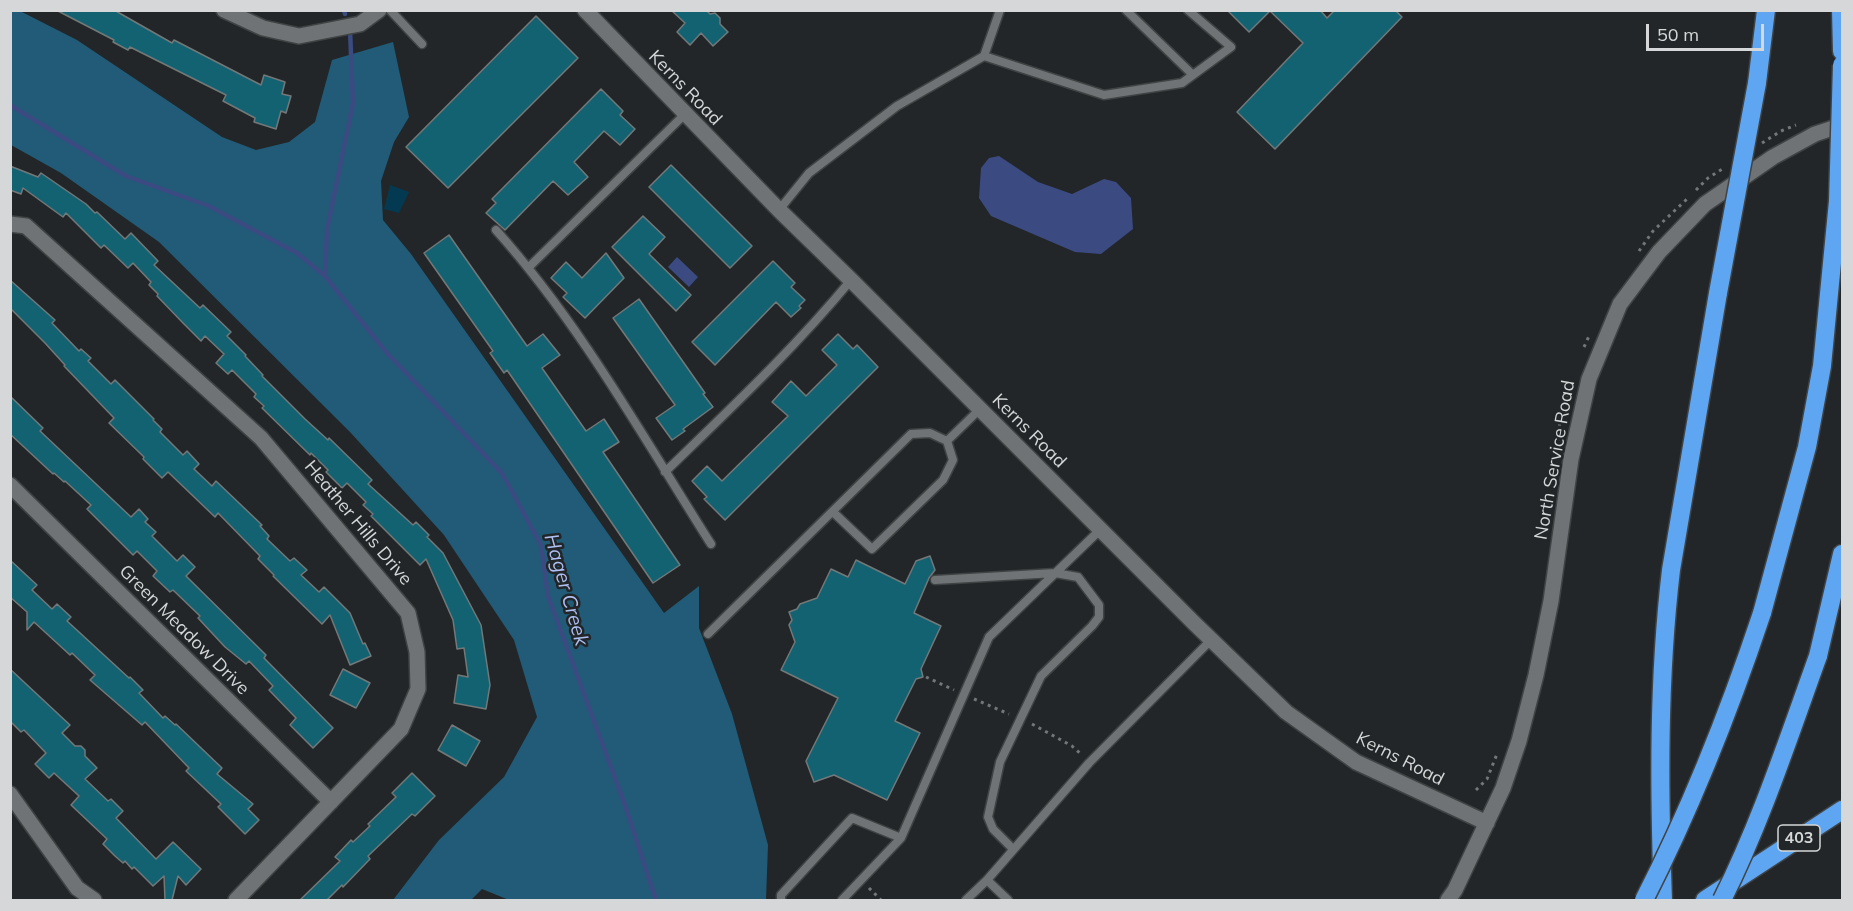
<!DOCTYPE html>
<html>
<head>
<meta charset="utf-8">
<style>
  body { margin:0 }
  #map { position:relative; width:1853px; height:911px; overflow:hidden; background:#222628; font-family:Mulish,sans-serif }
  canvas { display:block }
  .frame { position:absolute; inset:0; border:12px solid #d5d7d8; pointer-events:none }
  .scale { position:absolute; left:1646px; top:24px; width:118px; height:27px; box-sizing:border-box; border:3px solid #d5d7d8; border-top:0; padding-left:8px; font-size:18px; line-height:21px; white-space:nowrap; color:#d5d7d8; -webkit-text-stroke:4px #222628; paint-order:stroke }
</style>
</head>
<body>
<div id="map">
<canvas width="1853" height="911"></canvas>
<div class="frame"></div>
<div class="scale">50 m</div>
</div>
<script>
const ctx = document.querySelector('canvas').getContext('2d');
ctx.lineJoin = 'round';
function paint(path, color) { ctx.fillStyle = color; ctx.fill(path, 'evenodd'); }
function trace(path, color, width, dash) { ctx.strokeStyle = color; ctx.lineWidth = width; ctx.lineCap = dash ? 'butt' : 'round'; ctx.setLineDash(dash || []); ctx.stroke(path); }
function write(font, color, halo, rows, align = 'center') {
  ctx.font = font + ' Mulish,sans-serif'; ctx.lineWidth = 5; ctx.setLineDash([]); ctx.textBaseline = 'middle'; ctx.strokeStyle = halo; ctx.fillStyle = color; for (const [text, x, y, turn = 0] of rows) {
    ctx.save(); ctx.translate(x, y); ctx.rotate((+turn || 0) * Math.PI / 180); ctx.textAlign = isNaN(turn) ? turn : align; if (halo) ctx.strokeText(text, 0, 0); ctx.fillText(text, 0, 0); ctx.restore();
  }
}
const green = new Path2D(`
  M390 185 409 192 399 213 384 209Z`);
const forest = new Path2D(`
  M11 10 20 11 77 40 222 137 256 150 289 142 315 122 332 60 393 42 409 117 394 142 381 181 383 220 411 254 664 613 699 586V628L732 714 768 845 766 900H509L482 889 471 900H393L439 840 504 777 537 717 514 640 444 535 350 432 159 242 61 173 11 145Z`);
const water = new Path2D(`
  M999 156 1038 182 1072 194 1104 179 1116 182 1131 198 1133 229 1101 254 1075 252 991 216 979 198 981 168 989 158Z
  M677 257 698 277 689 287 668 267Z`);
const stream = new Path2D(`
  M344 10 345 14
  M10 105 126 176 209 206 297 253 325 276 387 353 502 473 541 545 548 596 625 805 656 900
  M325 276 327 230 353 103 350 30`);
const building = new Path2D(`
  M56 10H114L172 43 174 40 261 85 264 75 285 82 282 94 291 96 286 113 281 111 276 129 254 122 255 118 223 101 226 95 130 47 128 50 113 42 114 40Z
  M671 10H706L710 14 715 13 720 18V24L728 32 713 46 701 33 690 45 677 32 685 23Z
  M1227 10H1320L1327 18 1335 10H1395L1402 17 1275 149 1237 112 1303 43 1270 11 1249 32Z
  M536 16 578 58 448 188 406 147Z
  M601 89 623 111 620 115 635 129 620 145 604 131 574 162 588 177 568 195 553 181 505 230 486 213 496 203 492 199Z
  M671 165 752 246 730 268 649 187Z
  M10 166 38 177 41 173 86 204 95 213 97 212 125 239 131 233 158 261 154 265 200 308 203 305 231 332 227 336 246 355 245 356 263 375 262 376 305 419 328 440 329 438 372 480 368 484 413 525 416 522 429 535 427 537 443 553 481 625 490 685 486 709 454 703 458 675 468 677 464 648 457 649 453 620 426 559 420 565 371 516 373 514 363 505 366 502 347 483 342 488 326 472 328 470 311 453 310 455 262 408 264 406 254 397 256 394 232 370 228 374 216 363 224 354 205 336 201 341 184 324 157 296 158 294 149 285 151 282 133 263 128 268 104 245 101 248 66 213 63 217 23 188 21 194 10 190Z
  M643 216 665 237 649 254 691 295 676 311 612 247Z
  M449 235 527 346 543 334 560 355 542 368 586 431 604 419 619 442 603 452 680 565 653 583 507 370 504 373 490 353 493 351 424 253Z
  M606 253 624 278 585 318 563 297 567 293 551 278 566 262 582 278Z
  M773 261 795 283 791 287 805 300 799 306 801 308 791 317 776 302 715 365 692 342Z
  M10 280 55 320 52 323 79 351 81 349 91 358 88 361 111 384 115 380 154 419 153 420 162 429 160 432 183 455 187 451 199 464 194 469 212 486 216 481 262 525 260 526 269 536 267 539 290 561 294 558 307 570 301 575 319 592 324 587 350 613 363 644 365 643 371 656 350 665 330 615 322 624 273 576 274 575 258 559 260 556 218 513 215 517 168 472 162 478 143 459 144 457 109 423 114 418 64 366 65 365 45 343 10 308Z
  M639 299 705 393 703 394 713 407 683 429 685 431 672 440 656 418 675 405 613 318Z
  M838 334 853 349 857 345 878 367 725 520 704 499 707 497 692 481 707 466 722 481 788 416 772 402 791 381 806 396 837 365 822 350Z
  M10 396 43 428 40 431 131 517 139 509 148 519 145 522 156 532 152 536 177 561 183 555 195 567 186 576 266 655 264 658 333 728 313 748 290 725 296 718 269 690 273 686 249 661 246 664 225 647 198 618 200 616 173 590 170 592 153 576 157 571 137 551 133 555 87 509 91 505 65 481 64 482 54 473 53 474 10 434Z
  M930 556 935 570 929 578 914 613 941 626 921 669 923 677 916 679 895 721 920 733 887 800 834 775 814 782 806 761 838 698 781 670 795 642 789 625 792 620 789 612 797 609 800 604 817 598 831 569 848 577 856 560 905 584 916 561Z
  M10 560 37 585 32 590 52 609 57 604 71 617 67 621 129 678 130 677 143 690 139 693 163 718 165 716 175 725 176 724 222 768 217 774 253 804 248 809 259 820 245 834 218 807 221 804 186 771 189 768 145 722 142 725 90 680 95 675 72 653 70 655 34 622 27 630V612L10 597Z
  M10 669 70 725 62 733 75 746H81L85 750V756L97 768 85 779 108 801 111 799 123 811 116 818 156 859 173 842 201 869 186 885 178 876 172 900H165L164 876 153 886 134 867 132 869 125 861 123 863 115 856 103 844 107 839 71 805 79 796 54 773 49 778 35 764 46 753 24 730 21 732 10 721Z
  M343 669 370 683 356 708 330 695Z
  M452 725 480 741 466 766 438 750Z
  M412 773 435 796 415 816 412 814 368 856 370 859 343 887 342 885 327 900H300L340 861 335 857 351 840 353 842 370 826 368 824 396 797 392 793Z`);
const path = new Path2D(`
  M1762 143 1781 131 1796 125
  M1696 190 1708 178 1724 168
  M1639 251 1653 231 1687 199
  M1584 347 1590 334
  M1557 448 1560 421 1568 396
  M926 677 954 690
  M974 699 1009 714
  M1032 724 1072 746 1082 755
  M1476 790 1487 779 1497 754
  M869 888 881 900`);
const lane = new Path2D(`
  M390 10 422 44
  M1126 10 1193 75
  M984 56 1104 95 1182 83 1231 47 1188 10
  M779 210 809 173 897 106 984 56 1000 10
  M496 230C581 325 643 437 711 544
  M529 267 684 115
  M947 441 980 409
  M665 472C729 410 794 349 851 280
  M935 580 1055 573 1078 577 1099 605V617L1092 626 1041 676 1000 762 988 817 993 829 1013 849
  M708 634 911 434 930 433 947 441 953 460 943 480 872 549 833 512
  M987 880 1089 763 1211 640
  M781 900V895L852 818 901 838
  M842 900 901 838 989 637 1100 530
  M966 900 987 880 1008 900`);
const street = new Path2D(`
  M224 10 263 28 299 36 360 24 379 10
  M10 224 26 226 261 438 408 613 417 652 418 689 401 729 236 900
  M10 485 331 802
  M10 794 77 888 94 900`);
const secondary = new Path2D(`
  M585 10 779 210 851 280 1194 623 1286 712 1356 762 1487 823
  M1448 900 1455 890 1503 788 1519 741 1536 675 1551 601 1571 459 1589 379 1620 304 1659 252 1705 204 1773 157 1815 134 1842 125`);
const highway = new Path2D(`
  M1841 10 1842 51
  M1757 83 1766 10
  M1762 613 1807 447 1822 366 1838 201
  M1818 656 1842 554
  M1663 900C1659 790 1658 680 1671 570L1718 293
  M1705 900 1842 810`);
const highwayBridge = new Path2D(`
  M1838 201 1842 65
  M1718 293 1757 83
  M1644 900C1691 808 1729 712 1762 613
  M1722 900C1761 822 1788 739 1818 656`);
const shields = [
  [1799,838,42]
];
const shieldNames = [
  ["403",1799,838]
];
const streetNames = [
  ["Kerns Road",685,88,46],
  ["Kerns Road",1029,431,45],
  ["North Service Road",1555,460,-80],
  ["Heather Hills Drive",358,523,50],
  ["Green Meadow Drive",184,630,45],
  ["Kerns Road",1400,759,27]
];
const waterNames = [
  ["Hager Creek",566,590,74]
];
paint(green, '#043a51');
paint(forest, '#215b77');
paint(water, '#3b4b82');
trace(stream, '#3b4b82', 4.5);
paint(building, '#136272');
trace(building, '#737879', 1.5);
trace(lane, '#404344', 11);
trace(street, '#404344', 18);
trace(secondary, '#404344', 18);
trace(highway, '#404344', 21);
trace(path, '#747779', 3, [3, 4.5]);
trace(lane, '#6f7375', 8);
trace(street, '#6f7375', 15);
trace(secondary, '#6f7375', 15);
trace(highway, '#5ea5f2', 18);
trace(highwayBridge, '#404344', 21, []);
trace(highwayBridge, '#5ea5f2', 18);
for (const [x, y, w] of shields) { const box = new Path2D(); box.roundRect(x - w / 2, y - 13, w, 26, 4.5); ctx.fillStyle = '#222628'; ctx.fill(box); trace(box, '#d5d7d8', 1.5); }
write('bold 16px', '#d5d7d8', null, shieldNames);
write('18px', '#d5d7d8', '#222628', streetNames);
write('italic 20px', '#aebff2', '#222628', waterNames);
</script>
</body>
</html>
